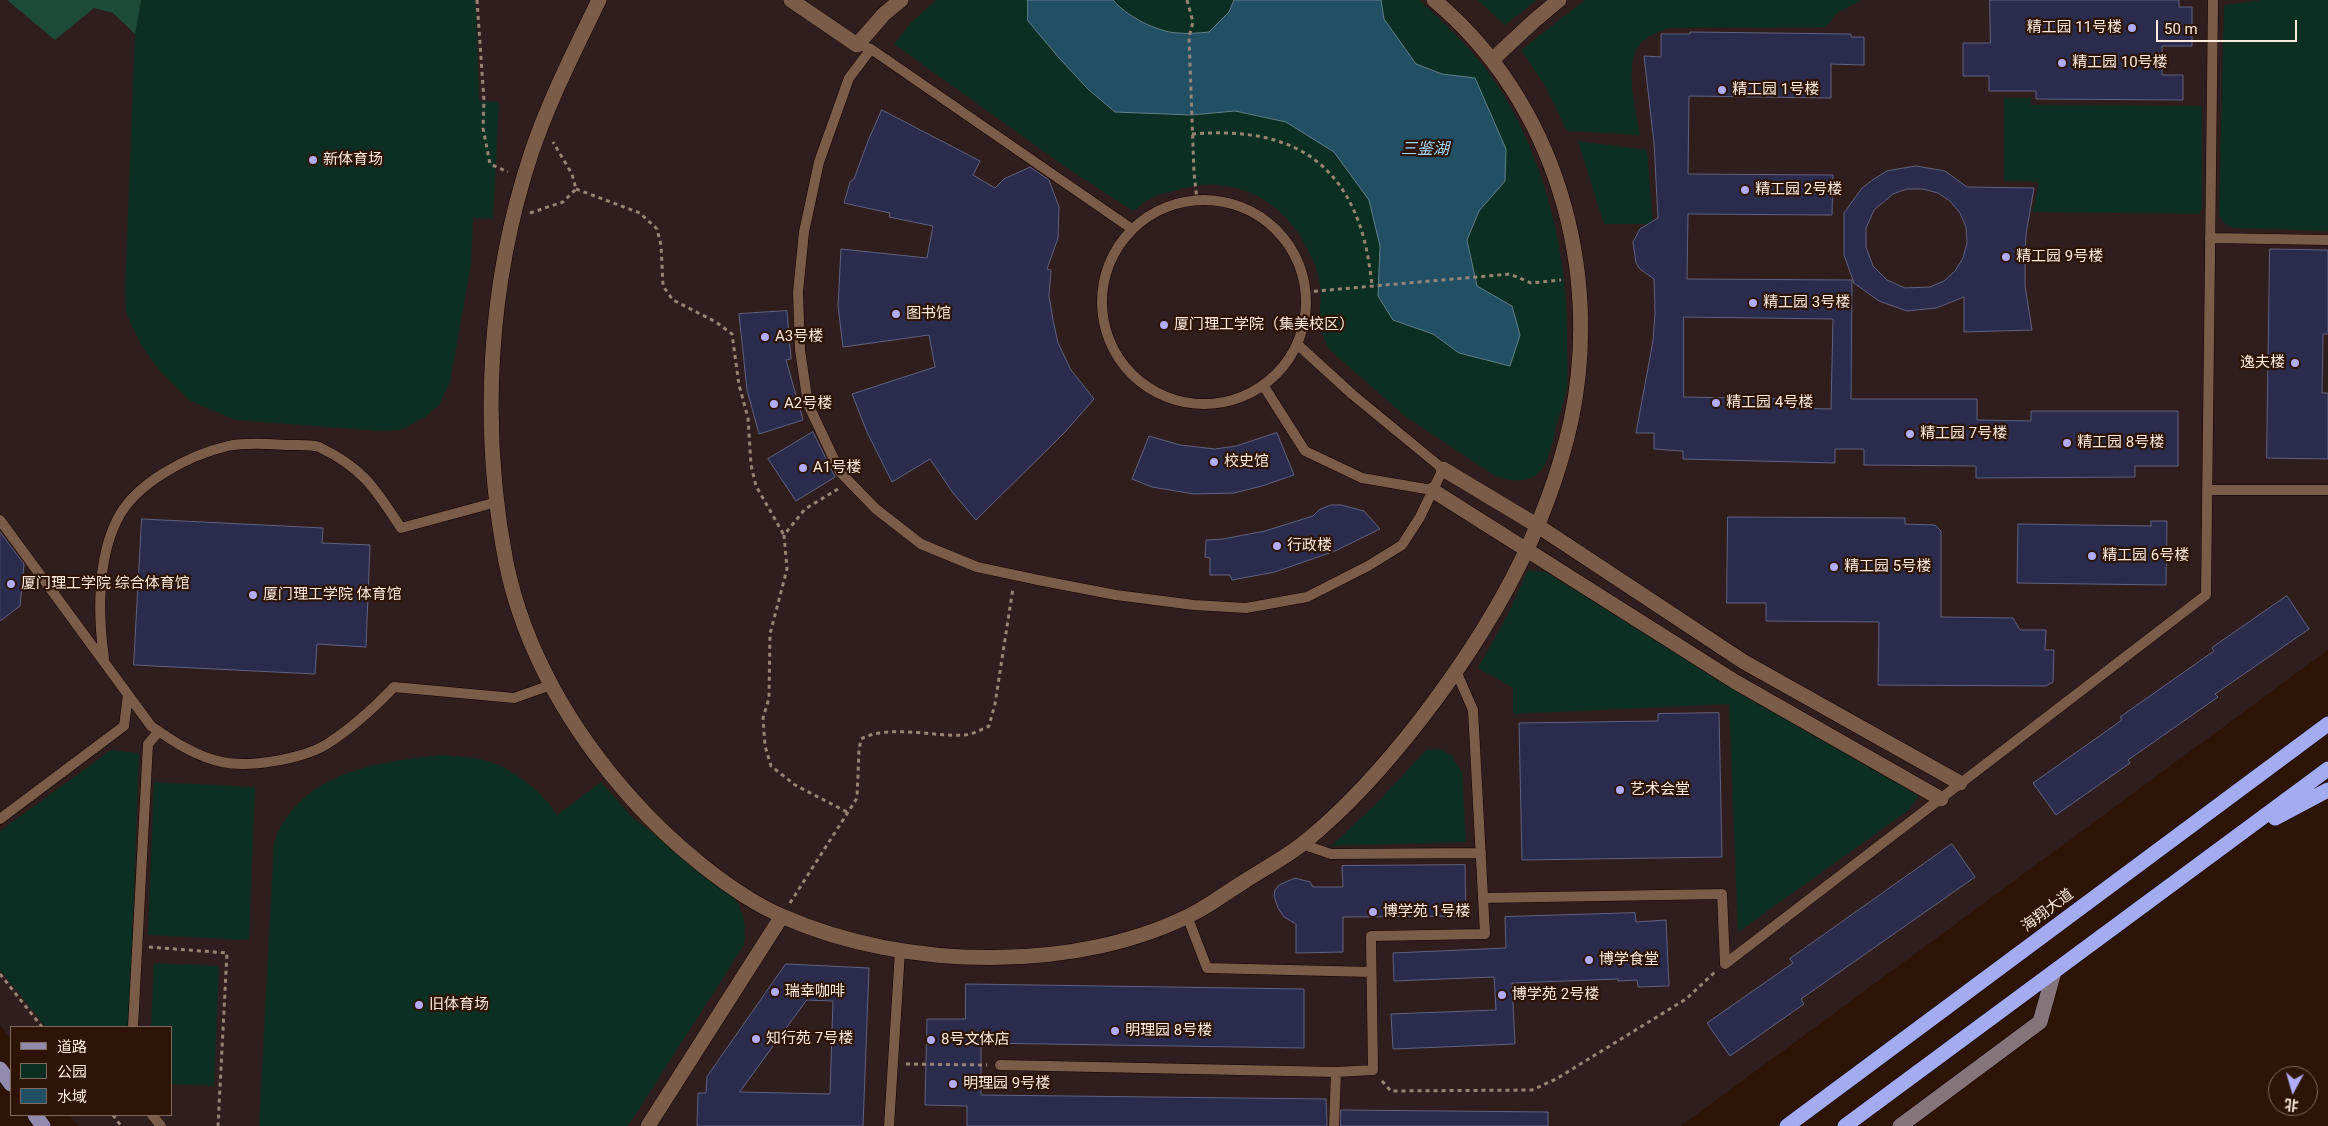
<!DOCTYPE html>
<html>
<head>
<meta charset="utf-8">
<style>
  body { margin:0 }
  #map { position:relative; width:2328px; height:1126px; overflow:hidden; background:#2d1404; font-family:Roboto,"Noto Sans SC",sans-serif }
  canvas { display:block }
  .legend { position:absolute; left:10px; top:1026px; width:162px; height:90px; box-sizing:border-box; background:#2d1404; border:1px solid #806a5c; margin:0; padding:6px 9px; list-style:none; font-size:15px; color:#fdebe0 }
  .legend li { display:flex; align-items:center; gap:10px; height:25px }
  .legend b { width:25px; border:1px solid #806a5c }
  .north { position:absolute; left:2268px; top:1066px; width:50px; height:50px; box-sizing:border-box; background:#2d1404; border:1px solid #806a5c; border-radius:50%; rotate:186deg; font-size:14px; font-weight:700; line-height:20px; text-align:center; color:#fdebe0 }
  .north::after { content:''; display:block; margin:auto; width:18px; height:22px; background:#b1adfa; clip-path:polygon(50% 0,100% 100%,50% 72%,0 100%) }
  .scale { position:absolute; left:2156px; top:20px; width:141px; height:22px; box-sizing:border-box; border:2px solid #fdebe0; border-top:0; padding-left:6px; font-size:15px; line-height:18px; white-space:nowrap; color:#fdebe0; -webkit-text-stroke:4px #2d1404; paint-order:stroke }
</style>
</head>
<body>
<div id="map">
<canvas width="2328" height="1126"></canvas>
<ul class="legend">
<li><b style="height:6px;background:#938bae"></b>道路</li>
<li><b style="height:14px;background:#0b2f22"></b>公园</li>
<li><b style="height:14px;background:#214f64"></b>水域</li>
</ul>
<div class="north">北</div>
<div class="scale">50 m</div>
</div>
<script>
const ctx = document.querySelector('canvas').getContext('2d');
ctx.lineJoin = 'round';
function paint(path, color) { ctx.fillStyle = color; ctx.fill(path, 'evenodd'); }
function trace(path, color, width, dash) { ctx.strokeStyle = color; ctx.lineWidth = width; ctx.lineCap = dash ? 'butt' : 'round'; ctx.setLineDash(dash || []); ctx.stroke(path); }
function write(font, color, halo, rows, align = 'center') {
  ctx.font = font + ' Roboto,"Noto Sans SC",sans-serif'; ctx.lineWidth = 4.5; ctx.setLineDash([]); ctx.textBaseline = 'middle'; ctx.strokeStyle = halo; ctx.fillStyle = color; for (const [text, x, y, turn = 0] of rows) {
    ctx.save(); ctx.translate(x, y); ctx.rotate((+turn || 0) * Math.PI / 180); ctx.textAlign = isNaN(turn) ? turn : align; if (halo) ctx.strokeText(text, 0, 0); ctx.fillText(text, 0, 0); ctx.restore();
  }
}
const education = new Path2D(`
  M0 0H2328V650L1681 1126H78L69 1115H171V1027H11V1040L0 1025Z`);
const green = new Path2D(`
  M141 0H476L479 101 499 102 493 219 473 218 471 264 450 382 439 405 425 417 401 430 381 431 235 420 189 400 159 370 141 345 126 313 125 289 135 34Z
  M936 0H1028V21L1060 59 1088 89 1115 112 1191 115 1235 111 1286 122 1334 152 1369 200 1380 246 1378 296 1393 320 1433 334 1459 353 1512 306 1477 286 1467 240 1479 211 1505 181 1506 149 1475 79 1442 74 1416 64 1384 19 1381 0H1419C1456 33 1493 70 1515 115 1552 188 1569 269 1567 349 1567 363 1569 378 1566 391 1564 403 1559 415 1556 427 1548 465 1542 490 1497 477L1405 416 1331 351C1311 321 1326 305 1318 274 1315 262 1308 250 1302 239 1274 193 1225 174 1174 191 1167 193 1158 194 1152 198 1145 201 1139 207 1133 211L1067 168 894 44 911 23Z
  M1113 0H1234L1229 12 1209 32C1199 33 1188 34 1178 33 1156 32 1126 16 1113 0Z
  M1478 0H1537L1505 25Z
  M1585 0H1862L1837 13 1826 27 1668 28C1658 32 1649 35 1641 43 1623 62 1636 112 1640 135L1567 131 1545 86 1521 50Z
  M2262 0H2328V231L2233 228 2224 223 2219 215 2224 5Z
  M2004 98H2031V105L2202 106V209L2199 214 2033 212 2039 182 2004 181Z
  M1578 141 1647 150 1653 224H1604Z
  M1528 570 1546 572 1723 683 1919 796 1909 810 1738 932 1729 704 1513 714V688L1478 668 1508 614Z
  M1441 749 1452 756 1462 772 1466 842 1331 846 1377 803 1426 750Z
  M111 750 139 753 129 1027H46L0 970V831Z
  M443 755C457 757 474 757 488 761 514 769 543 793 557 815L601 782 632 817 730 892C743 907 747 926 744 945L628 1126H259L274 842C301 771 377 762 443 755Z
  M154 782 255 787 249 940 148 935Z
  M154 963 219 966 214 1086 171 1084V1027H151Z`);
const forest = new Path2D(`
  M7 0H141L135 34 113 13 94 8 55 40Z`);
const water = new Path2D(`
  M1028 0H1113C1126 16 1157 32 1178 33 1188 34 1199 33 1209 32L1229 12 1234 0H1381L1384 19 1416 64 1442 74 1475 78 1506 149 1505 181 1479 211 1467 240 1477 286 1512 306 1520 335 1510 366 1459 353 1433 334 1393 320 1378 296 1380 246 1369 200 1334 152 1286 122 1235 111 1191 115 1115 112 1088 89 1060 59 1028 21Z`);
const building = new Path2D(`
  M1990 0H2179V7H2192V46H2162V75H2183V100L2036 99V91H1989V76H1963V43H1990Z
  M1690 32 1851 34V37H1864V65L1831 64V98L1689 96 1688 174 1833 175 1832 215 1688 214 1687 279 1852 280 1851 399H1977V420L2031 421V411H2178V466H2135V477L1976 478V466L1864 465V449H1835V463L1683 459V451L1654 449V433H1636L1653 341 1655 312 1654 279 1640 269 1636 263 1633 242 1640 229 1658 218 1654 143 1644 56 1661 57V34H1690ZM1684 317 1833 319 1831 409 1791 408V399L1684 397Z
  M882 110 980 161 973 175 995 188 1004 179 1030 167 1049 180 1059 207 1058 238 1047 269 1051 270 1049 296 1053 320 1058 343 1071 370 1094 399 1064 433 976 520 953 493 930 459 892 482 867 432 852 394 935 367 929 335 843 347 838 306 841 249 927 258 933 226 889 217 890 213 844 203 850 182 854 179 868 141Z
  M1916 166 1945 171 1967 187 2034 188 2026 234 2025 257V286L2032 330 1964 332V297L1936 308 1907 311 1879 301 1854 283 1844 255V213L1862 188 1874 179 1887 171ZM1907 189H1923L1938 193 1950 201 1960 213 1966 227 1967 243 1963 258 1955 271 1944 281 1930 287 1905 288 1887 280 1873 266 1866 247V228L1874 210 1893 194Z
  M2270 249 2328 250V334H2323L2322 393H2328V459L2267 458Z
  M787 311 791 359 786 360 803 420 759 434 747 390 739 314Z
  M813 432 835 477 796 501 768 459Z
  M1277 433 1294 475 1262 486 1234 493 1194 494 1152 487 1132 479 1149 436 1180 445 1215 449 1236 446Z
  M1331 505H1341L1364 511 1380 529 1335 551 1275 572 1232 580 1230 575H1210V558L1205 557 1206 540 1223 539 1265 531 1313 516 1319 510Z
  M1728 517 1905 518V524L1935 525 1941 531V617L2013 618 2020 630H2046L2045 650H2054L2053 682 2046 686 1878 685 1879 622 1766 621V603H1727Z
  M142 519 323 528 322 543 370 545 366 647 317 644 315 674 134 665Z
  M2151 521H2167L2166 585 2017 583 2018 524 2151 526Z
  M0 532 24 564 20 606 0 621Z
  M2287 596 2309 629 2215 694 2218 697 2128 760 2130 763 2056 815 2033 783 2122 720 2120 717 2214 651 2212 648Z
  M1719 713 1722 857 1522 860 1519 723 1658 721V714Z
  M1952 844 1975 877 1801 999 1804 1004 1730 1056 1707 1023 1793 963 1790 959Z
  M1465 865 1466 916 1343 917V952L1296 953V924L1284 917 1278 908 1274 896 1275 890 1279 885 1295 878 1310 882 1313 887H1343L1342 866Z
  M1635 913 1636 922 1666 920 1669 986 1638 987 1637 980 1618 981V979L1512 983 1515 1044 1393 1049 1391 1014 1496 1010 1494 977 1394 981 1393 953 1506 948 1505 917Z
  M786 964 869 968 863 1126H697L698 1093H706L707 1077ZM807 1000 833 1001 830 1094 740 1092Z
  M966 984 1304 989V1048L981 1043V1095L1326 1099 1327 1126H967V1106L925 1105 927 1019H965Z
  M1341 1110 1548 1112V1126H1341Z`);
const path = new Path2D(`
  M477 0 484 101 483 128 490 164 508 172
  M1187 0 1193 22 1189 37 1194 173 1197 200
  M1192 134C1277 127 1340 151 1364 239 1368 254 1370 269 1372 285
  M576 189 640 213 657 229 661 245 663 286 673 300 716 322 732 334 739 385 748 418 751 465 756 486 784 535
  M530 213 563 202 576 189 572 174 553 142
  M1306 292 1510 274 1531 283 1561 280
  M838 489 805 509 784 535 787 569 770 634 769 698 763 718 765 746 771 766 795 785 849 813
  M790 903 857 798 859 750 861 739C889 724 933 737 964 735 972 735 982 729 989 726L995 704 1013 588
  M149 947 227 953 218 1126
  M0 974 42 1027
  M906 1064 987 1065
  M1382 1081 1391 1091 1532 1090 1556 1079 1686 999 1715 972
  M113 1115 121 1126`);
const lane = new Path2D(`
  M865 47 871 49 1132 229
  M871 49 849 78 819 162 804 232 798 292 800 350 808 404 840 472 876 509 921 544 977 567 1043 581 1116 595 1194 605 1246 608 1307 597 1368 566 1402 545 1420 517 1443 469 1353 395 1297 344
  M1102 302a102 102 0 1 1 204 0a102 102 0 1 1-204 0Z
  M2210 238 2328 240
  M1263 385 1305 451 1362 478 1432 490
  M2207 490H2328
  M0 520 151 726C173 741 196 757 222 762 249 768 303 759 327 744 352 728 373 709 394 687L514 698 551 685
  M104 658C98 616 97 560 117 520 135 483 189 455 228 446 246 442 270 444 288 445 298 445 310 444 319 447 363 468 375 488 401 528L497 502
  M0 819 124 726 128 695
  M1302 844 1331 854 1481 853
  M1483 898 1722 894 1725 964 2206 595 2213 0
  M1187 916 1207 968 1371 972
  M133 1027 148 744 159 731
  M1000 1065 1336 1072
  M152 1115 161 1126
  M889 1126 900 951
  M1334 1126 1336 1072 1373 1070 1371 936 1485 934 1473 710 1456 671`);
const street = new Path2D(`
  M599 0C575 50 549 100 531 154 488 284 480 428 506 562 524 651 572 732 632 799 670 842 731 894 784 917 904 970 1081 974 1198 911 1213 903 1227 892 1242 883 1263 869 1287 857 1306 841 1350 805 1387 763 1421 719 1490 629 1546 533 1571 421 1603 269 1555 101 1434 0
  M791 0 857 45 884 14 901 0
  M1492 60 1535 20 1559 0
  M1443 469 1538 526 1744 662 1960 783
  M1432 490 1734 681 1941 799
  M648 1126 782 916`);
const secondary = new Path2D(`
  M1900 1126 2040 1022 2054 972`);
const primary = new Path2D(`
  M0 1069 11 1084
  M35 1115 43 1126`);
const highway = new Path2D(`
  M2275 818 2328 790
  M1787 1126 2328 724
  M1845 1126 2328 769`);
const markers = [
  [2132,28,5,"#b1adfa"],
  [2062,63,5,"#b1adfa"],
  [1722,90,5,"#b1adfa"],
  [313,160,5,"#b1adfa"],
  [1745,190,5,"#b1adfa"],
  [2006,257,5,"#b1adfa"],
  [1753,303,5,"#b1adfa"],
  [896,314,5,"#b1adfa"],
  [1164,325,5,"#b1adfa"],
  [765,337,5,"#b1adfa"],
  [2295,363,5,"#b1adfa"],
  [1716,403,5,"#b1adfa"],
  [774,404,5,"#b1adfa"],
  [1910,434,5,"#b1adfa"],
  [2067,443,5,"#b1adfa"],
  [1214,462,5,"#b1adfa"],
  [803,468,5,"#b1adfa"],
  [1277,546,5,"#b1adfa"],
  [2092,556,5,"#b1adfa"],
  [1834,567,5,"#b1adfa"],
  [11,584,5,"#b1adfa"],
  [253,595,5,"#b1adfa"],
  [1620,790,5,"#b1adfa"],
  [1373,912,5,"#b1adfa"],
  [1589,960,5,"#b1adfa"],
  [775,992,5,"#b1adfa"],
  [1502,995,5,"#b1adfa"],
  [419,1005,5,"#b1adfa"],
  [1115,1031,5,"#b1adfa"],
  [756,1039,5,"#b1adfa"],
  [931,1040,5,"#b1adfa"],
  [953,1084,5,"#b1adfa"]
];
const poiNames = [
  ["精工园 11号楼",2122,28,"right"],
  ["精工园 10号楼",2072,63],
  ["精工园 1号楼",1732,90],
  ["新体育场",323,160],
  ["精工园 2号楼",1755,190],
  ["精工园 9号楼",2016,257],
  ["精工园 3号楼",1763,303],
  ["图书馆",906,314],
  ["厦门理工学院（集美校区）",1174,325],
  ["A3号楼",775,337],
  ["逸夫楼",2285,363,"right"],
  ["精工园 4号楼",1726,403],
  ["A2号楼",784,404],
  ["精工园 7号楼",1920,434],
  ["精工园 8号楼",2077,443],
  ["校史馆",1224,462],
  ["A1号楼",813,468],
  ["行政楼",1287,546],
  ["精工园 6号楼",2102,556],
  ["精工园 5号楼",1844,567],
  ["厦门理工学院 综合体育馆",21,584],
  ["厦门理工学院 体育馆",263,595],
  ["艺术会堂",1630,790],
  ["博学苑 1号楼",1383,912],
  ["博学食堂",1599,960],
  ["瑞幸咖啡",785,992],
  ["博学苑 2号楼",1512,995],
  ["旧体育场",429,1005],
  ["明理园 8号楼",1125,1031],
  ["知行苑 7号楼",766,1039],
  ["8号文体店",941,1040],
  ["明理园 9号楼",963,1084]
];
const streetNames = [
  ["海翔大道",2048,911,-37]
];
const waterNames = [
  ["三鉴湖",1425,150]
];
paint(education, '#301d1d');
paint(green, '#0b2f22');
paint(forest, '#1c4c39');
paint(water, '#214f64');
trace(water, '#637e89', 1);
paint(building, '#2a2b4d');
trace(building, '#606281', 1);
trace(lane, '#140100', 11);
trace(street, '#140100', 16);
trace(secondary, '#140100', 16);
trace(primary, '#140100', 16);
trace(highway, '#140100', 16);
trace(path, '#988375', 3, [4, 4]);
trace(lane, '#7a5c49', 10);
trace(street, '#7a5c49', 15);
trace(secondary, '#86747b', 15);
trace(primary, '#938bae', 15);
trace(highway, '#a3abf1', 15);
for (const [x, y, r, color] of markers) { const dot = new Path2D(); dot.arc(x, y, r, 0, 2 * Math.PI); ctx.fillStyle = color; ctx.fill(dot); trace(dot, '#2d1404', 2); }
write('15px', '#fdebe0', '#2d1404', poiNames, 'left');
write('15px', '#fdebe0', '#2d1404', streetNames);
write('italic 16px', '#a1dbfa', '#2d1404', waterNames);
</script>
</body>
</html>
